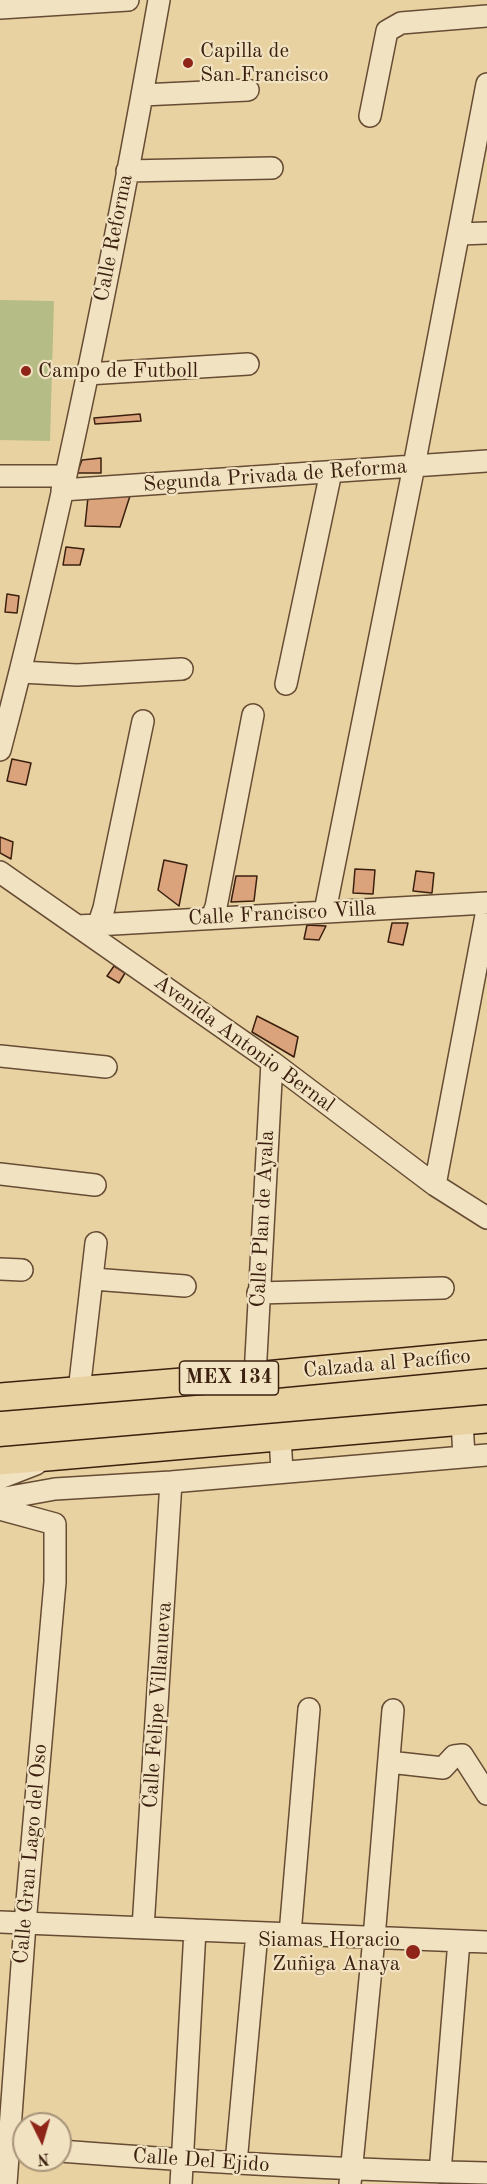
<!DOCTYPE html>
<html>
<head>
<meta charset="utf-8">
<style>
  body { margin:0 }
  #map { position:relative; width:487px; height:2184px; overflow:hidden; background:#e9d2a1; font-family:"Old Standard TT",serif }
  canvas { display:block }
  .north { position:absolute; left:12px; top:2112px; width:60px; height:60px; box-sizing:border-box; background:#f1e2c2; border:2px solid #a8947a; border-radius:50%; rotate:175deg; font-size:16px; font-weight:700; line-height:24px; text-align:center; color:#3b200f }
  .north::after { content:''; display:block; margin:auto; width:21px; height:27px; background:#8f2418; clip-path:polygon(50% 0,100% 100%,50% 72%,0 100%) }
</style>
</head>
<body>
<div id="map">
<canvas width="487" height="2184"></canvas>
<div class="north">N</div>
</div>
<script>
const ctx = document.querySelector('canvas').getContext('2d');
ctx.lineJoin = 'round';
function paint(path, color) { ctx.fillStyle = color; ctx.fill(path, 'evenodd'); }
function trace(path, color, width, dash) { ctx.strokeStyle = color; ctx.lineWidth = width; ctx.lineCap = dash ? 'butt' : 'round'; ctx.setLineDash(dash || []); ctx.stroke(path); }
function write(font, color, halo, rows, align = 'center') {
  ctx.font = font + ' "Old Standard TT",serif'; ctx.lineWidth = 4.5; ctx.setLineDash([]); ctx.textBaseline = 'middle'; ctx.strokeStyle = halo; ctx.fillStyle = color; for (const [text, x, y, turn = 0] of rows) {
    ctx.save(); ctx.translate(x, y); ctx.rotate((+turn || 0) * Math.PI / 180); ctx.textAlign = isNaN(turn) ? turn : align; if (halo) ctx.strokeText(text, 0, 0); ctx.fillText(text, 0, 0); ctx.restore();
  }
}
const green = new Path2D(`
  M0 300 54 301 50 441 0 440Z`);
const building = new Path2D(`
  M140 414 141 421 95 424 94 418Z
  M101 458V473H77L82 460Z
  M130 496 120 527 85 526 88 497Z
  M66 547 84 549 80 565H63Z
  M7 594 19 596 17 613 5 612Z
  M12 759 31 763 26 785 7 781Z
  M0 837 13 842 11 859 0 853Z
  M164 860 187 865 179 906 158 890Z
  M355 869 375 870 373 894 353 893Z
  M416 871 434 873 432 893 413 891Z
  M236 876H257L254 901 231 902Z
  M392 923H408L403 945 388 942Z
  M307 925 326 926 319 940 304 939Z
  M114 966 125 973 119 983 107 976Z
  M257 1016 298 1037 294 1057 252 1032Z`);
const minor = new Path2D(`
  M0 8 128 0
  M142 95 248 90
  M370 116 387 31 401 23 487 16
  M127 171 272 168
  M459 234 487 233
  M87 374 248 364
  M0 476H66
  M62 490 487 461
  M21 672 77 675 182 669
  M286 684 331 472
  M0 750C65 503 115 251 159 0
  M0 872 272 1062 435 1185 487 1218
  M325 911 414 466 487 84
  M212 917 216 907 253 715
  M99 923 104 908 143 721
  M78 926 487 903
  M0 1056 106 1067
  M0 1174 95 1185
  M435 1185 487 910
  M0 1269 22 1270
  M93 1279 185 1286
  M258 1293 443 1288
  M255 1376 272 1062
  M79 1391 96 1243
  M462 1421 464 1457
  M280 1436 282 1472
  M0 1478 36 1464
  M0 1499 55 1489 171 1482 487 1455
  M0 1509 55 1524V1582L25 1924 6 2184
  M389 1762 443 1768 454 1756 462 1755 487 1794
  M0 1922 487 1942
  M143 1928 171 1482
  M290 1934 309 1709
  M60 2151C202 2162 344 2170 487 2173
  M236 2163 257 1933
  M440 2172 459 1941
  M181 2184 195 1930
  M350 2184 374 1938 393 1710`);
const major = new Path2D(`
  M0 1397 255 1376 487 1354
  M0 1461 487 1419`);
const markers = [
  [188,63,6,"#8f2418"],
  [26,371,6,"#8f2418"],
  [413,1952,8,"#8f2418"]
];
const shields = [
  [229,1378,99]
];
const shieldNames = [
  ["MEX 134",229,1378]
];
const poiNames = [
  ["Capilla de",200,51],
  ["San Francisco",200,75],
  ["Campo de Futboll",38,371],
  ["Siamas Horacio",400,1940,"right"],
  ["Zuñiga Anaya",400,1964,"right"]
];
const streetNames = [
  ["Calle Reforma",114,238,-79],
  ["Segunda Privada de Reforma",275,476,-4],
  ["Calle Francisco Villa",282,914,-3],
  ["Avenida Antonio Bernal",244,1044,36],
  ["Calle Plan de Ayala",263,1219,-87],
  ["Calzada al Pacífico",387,1364,-5],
  ["Calle Felipe Villanueva",158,1705,-86],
  ["Calle Gran Lago del Oso",31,1854,-85],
  ["Calle Del Ejido",201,2161,4]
];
paint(green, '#b5bc86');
paint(building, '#daa37c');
trace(building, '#3b200f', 1.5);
trace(minor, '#664c34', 24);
trace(major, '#3b200f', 30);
trace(minor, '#f1e2c2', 21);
trace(major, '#e9d2a1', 27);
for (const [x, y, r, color] of markers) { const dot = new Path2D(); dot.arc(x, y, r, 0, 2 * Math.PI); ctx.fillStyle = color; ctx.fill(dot); trace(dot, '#f1e2c2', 2); }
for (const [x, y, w] of shields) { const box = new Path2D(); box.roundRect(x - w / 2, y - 17, w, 34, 4.5); ctx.fillStyle = '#f1e2c2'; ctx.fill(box); trace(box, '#3b200f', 1.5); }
write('bold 20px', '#3b200f', null, shieldNames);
write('21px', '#3b200f', '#f1e2c2', poiNames, 'left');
write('21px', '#3b200f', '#f1e2c2', streetNames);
</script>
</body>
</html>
